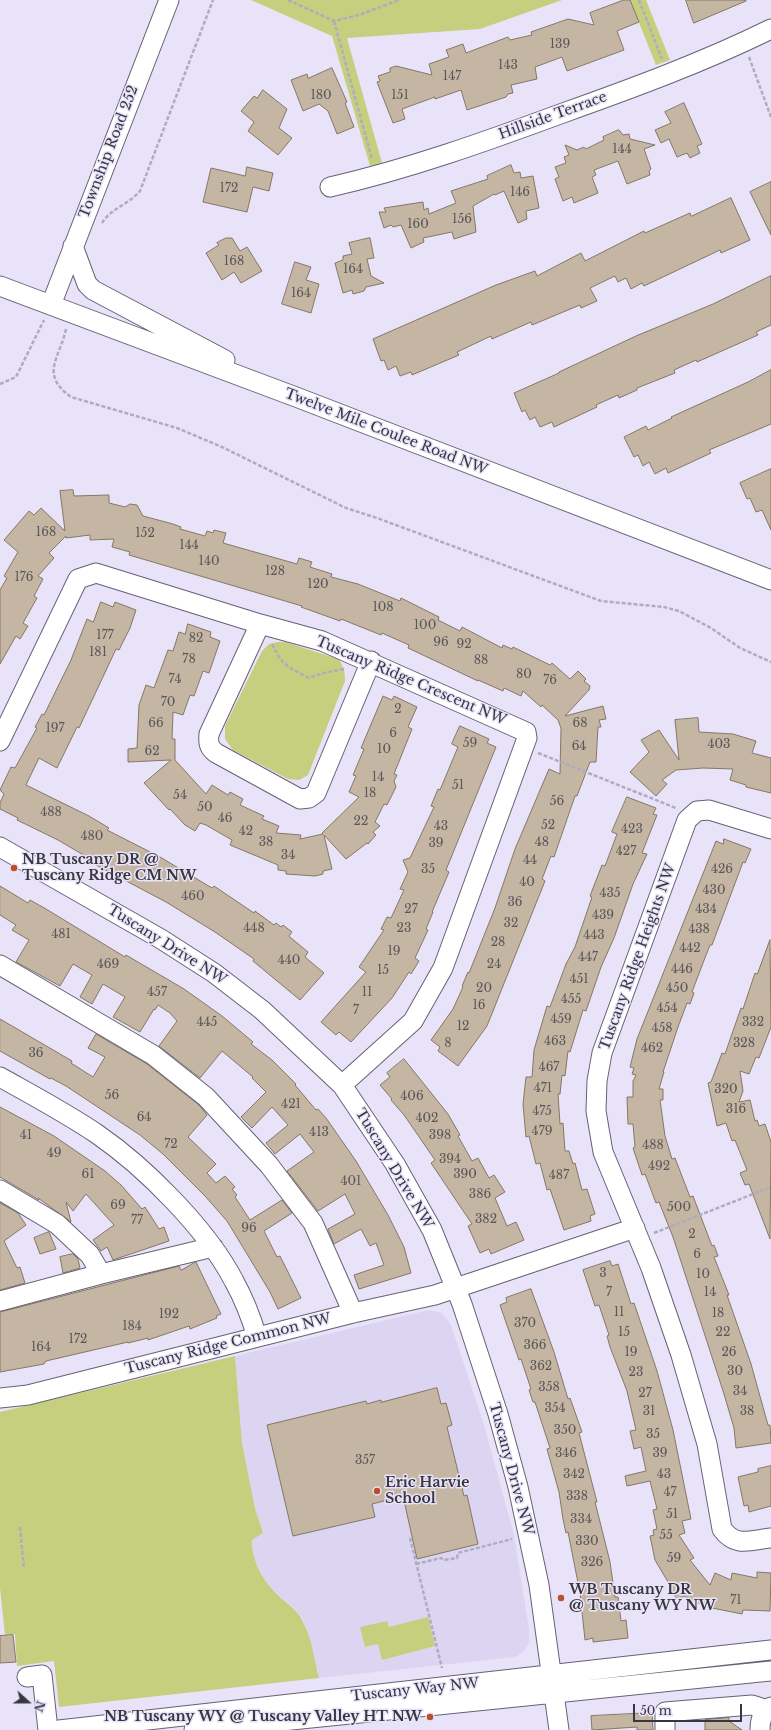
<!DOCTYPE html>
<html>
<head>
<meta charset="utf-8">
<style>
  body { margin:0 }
  #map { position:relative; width:771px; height:1730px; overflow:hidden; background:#e8e3f9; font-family:"Libre Baskerville",serif }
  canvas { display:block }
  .north { position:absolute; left:8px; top:1682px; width:40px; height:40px; -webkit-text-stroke:3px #e8e3f9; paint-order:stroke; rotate:111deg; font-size:11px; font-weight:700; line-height:16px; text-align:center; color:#38363f }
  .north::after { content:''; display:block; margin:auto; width:14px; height:18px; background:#38363f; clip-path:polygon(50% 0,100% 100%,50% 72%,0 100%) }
  .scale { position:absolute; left:633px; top:1704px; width:109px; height:18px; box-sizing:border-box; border:2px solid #38363f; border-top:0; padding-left:5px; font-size:12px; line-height:14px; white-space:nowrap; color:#38363f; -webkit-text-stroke:3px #e8e3f9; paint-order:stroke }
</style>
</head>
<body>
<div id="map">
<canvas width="771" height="1730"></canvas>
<div class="north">N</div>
<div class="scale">50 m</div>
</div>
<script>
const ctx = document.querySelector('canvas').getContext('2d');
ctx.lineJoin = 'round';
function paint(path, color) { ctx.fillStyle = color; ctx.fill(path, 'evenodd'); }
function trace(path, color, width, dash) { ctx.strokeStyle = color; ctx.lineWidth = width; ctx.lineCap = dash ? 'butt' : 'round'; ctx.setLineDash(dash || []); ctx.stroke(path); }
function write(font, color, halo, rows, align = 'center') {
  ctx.font = font + ' "Libre Baskerville",serif'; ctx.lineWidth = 3; ctx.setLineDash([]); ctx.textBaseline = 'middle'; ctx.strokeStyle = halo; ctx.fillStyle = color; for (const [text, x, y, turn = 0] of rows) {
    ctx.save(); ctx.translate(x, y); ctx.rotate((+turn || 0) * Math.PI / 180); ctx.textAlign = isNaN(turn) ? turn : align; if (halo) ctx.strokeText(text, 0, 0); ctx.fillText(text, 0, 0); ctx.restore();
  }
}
const built = new Path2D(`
  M429 1310 442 1313 451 1325 484 1425 514 1535 529 1629V1642L524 1651 516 1657 319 1678 307 1630 303 1620 296 1610 276 1593 265 1580 254 1560 252 1540 263 1533 255 1508 242 1443 235 1356Z`);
const green = new Path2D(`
  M251 0H562L480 29 347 38 382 163 370 166 332 36Z
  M630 0H646L670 60 656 65Z
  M277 642H285L338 659C344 666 345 672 345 681L308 775 299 780 288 779 233 750 225 739V726L262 651 269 644Z
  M235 1356 242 1443 255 1508 263 1533 252 1540C252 1564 264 1582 281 1598 289 1605 297 1610 302 1620 312 1637 314 1660 319 1678L59 1707 54 1661 17 1666 15 1634 5 1635 0 1588V1412Z
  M428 1617 435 1646 382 1660 378 1644 365 1647 360 1627 387 1621 389 1627Z`);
const building = new Path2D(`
  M624 0H630L639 22 617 31 624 50 567 71 562 57 535 67 537 79 511 85 513 93 508 94 506 97 467 110 461 90 435 99V97L402 109 405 119 393 123 377 82 380 81 378 76 390 72V68L396 66 432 75 429 64 449 57 446 50 463 44 466 53 508 37 510 40 532 35 531 32 568 19 594 25 590 13Z
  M686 0H746V1L694 23Z
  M332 68 347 102 345 103 354 127 337 134 328 111 319 104 303 111 291 80 307 74 308 78Z
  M263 90 287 109 279 128 292 138 278 155 248 131 254 122 241 111 254 96 257 98Z
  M684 103 702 144 697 146 700 153 690 158 687 153 677 157 669 139 661 143 655 130 671 123 665 112Z
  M619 130 623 135 629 134 630 139 655 145 644 149 651 169 649 171 650 175 627 184 618 161 594 170 596 175 592 177 598 193 574 203 572 197 563 201 555 179 559 177 555 167 566 163 564 157 569 155 565 145 577 150 584 147 586 149 604 140 603 137Z
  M511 165 514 173 520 172 521 178 533 176 539 208 526 211 527 219 518 223 504 191 495 195 494 194 473 206 476 232 454 239 452 232 423 238 424 242 411 248 401 225 393 227 391 225 384 228 379 212H386L384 208 423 202 424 210 428 208 429 214 456 203 451 191 488 179 487 176Z
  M247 167 273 173 269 191 253 187 247 212 203 202 211 168 245 176Z
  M771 182V235L750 192Z
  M731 198 750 240 721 253 720 250 644 286 642 283 631 289 626 278 618 282 615 276 590 288 597 301 581 308 580 305 532 325 531 322 492 339 491 336 457 352 459 355 412 375 411 372 400 376 396 366 388 370 384 360 381 361 373 339 496 285 535 271 537 276 581 253 585 261 644 231 645 233 690 213 691 216Z
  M226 238H232L240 251 247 247 262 271 241 283 234 272 222 280 206 253 219 245 217 243Z
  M370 238 374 258 367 259 371 276 384 283 366 287 364 291 353 294 352 290 343 293 335 263 343 260V256L352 254 349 243Z
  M295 262 311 267 306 280 319 284 311 313 282 304Z
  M771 276V325L756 332 758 335 697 362 696 360 674 370 675 373 637 388V390L619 398 618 395 596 405 597 407 554 427 552 422 540 427 535 417 530 420 525 410 522 412 514 393 559 373V372L636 336 713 304Z
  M771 370V424L709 450 711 453 668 473 666 468 655 474 649 462 643 466 638 455 634 457 624 437 646 426 648 430 672 418 671 417 748 382Z
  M771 469V530L762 510 756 512 750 498 747 499 740 483Z
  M73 490 74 496 109 495V503L125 507 130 504 137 505 143 516 173 524 181 527 180 529 205 536 207 531 213 533 214 530 226 533 223 543 297 564 299 558 312 562 310 567 332 574 331 577 358 584 400 601 401 598 439 617 438 620 460 631 462 627 502 648 503 645 512 649 513 647 550 665 552 663 570 679 578 671 586 679 584 681 590 686 589 690 565 716 603 706 606 719 599 720 601 727H598L596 762H590L577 796H575L554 857 551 856 542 879 545 881 487 1026 458 1066 438 1051 440 1047 431 1040 453 1009 463 987 462 986 468 972 469 973 495 908 515 849 549 769 560 774 561 728 558 720 542 705 541 707 523 691 521 696 504 688 503 691 478 680V681L408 648 409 645 382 633 381 635 341 619 340 621 301 607 302 606 129 555 130 552 112 547 114 539 90 540V535L66 538V536L49 553 54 558 38 576 43 579 34 596 37 598 23 623 28 626 20 639 16 636 0 664V590L7 578 4 576 18 552 4 540 29 511 34 515 41 508 65 531 60 491Z
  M101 602 113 607 115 602 136 610 130 628 119 650 116 649 79 728 77 727 57 768 39 758 26 785 89 816 109 828 107 830 160 857 212 888 214 886 254 913 255 911 274 925 276 923 281 927 283 925 292 932 289 936 291 938 308 952 305 957 324 973 300 1000 253 961 254 959 215 932 166 902 96 865 97 863 58 840 17 820 18 818 0 809V803L4 794 0 790 11 767 15 768 37 728 35 727 42 714 44 715 71 660 87 619 93 622Z
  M188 624 211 632 210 637 220 641 209 673 203 671 194 696 190 695 183 715 173 712 172 739H175V760L206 794 212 785 228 795 230 792 243 799 240 805 264 816 262 819 279 826 276 833 301 835 300 839 323 834 322 833 359 797 349 792 356 776 353 775 364 749 361 748 383 696 392 700 394 696 417 707 408 727 412 729 394 774 397 775 394 781 396 787 387 805 384 804 375 822 380 826 373 832 376 835 368 844 367 843 346 859 324 835 332 869 323 871V874L315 876 286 874V871L278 870V865L230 845 232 840 206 825 200 823 195 831 185 825 170 809 169 810 144 783 171 760 128 762V749L137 748 139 705 146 685 154 688 168 650 173 651 179 632 185 634Z
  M698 718 699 732 733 734 756 741 752 753 771 758V793L746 787V785L730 780 733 769 703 768 676 770 662 780 667 784 656 796 630 772 649 752 641 740 659 730 679 760 675 720Z
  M460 726 489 739 487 743 496 747 446 870 449 872 432 912H433L426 929 428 930 415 958 419 961 411 974 409 972 392 998 351 1042 339 1032 336 1035 321 1022 366 972 359 967 384 930 381 929 387 917 391 918 404 890 400 889 408 872 403 860 410 858 434 807 431 806 438 789 440 790 458 747 452 744Z
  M627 797 656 808 653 814 657 815 642 853 647 854 633 884 614 938 601 967 586 1011 583 1010 570 1052 568 1051 565 1076 562 1075 560 1094H558L560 1124 563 1123 565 1151H569L573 1164 575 1163 582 1190 587 1189 595 1214 590 1216 591 1221 564 1230 550 1189 547 1190 540 1163 536 1164 529 1136 526 1137 523 1104 526 1077H532L534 1050 547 1006 550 1007 566 964 575 947 592 897 590 896 602 865 605 866 617 834 612 832Z
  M724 839 751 849 745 863 743 862 712 945H710L703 963 692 992 694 993 690 1004 687 1003 678 1027 663 1072H664L659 1089H663V1100H660L665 1136 672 1159 675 1158 690 1197 693 1196 712 1246 714 1245 718 1256 714 1257 729 1295H727L751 1364 768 1425H770L771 1443 736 1448 734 1428 724 1394 673 1237 659 1202 656 1203 645 1174 642 1175 633 1148 635 1147 633 1124H628L627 1097H633V1081L636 1075 632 1074 634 1068 630 1067 637 1039 716 841 723 844Z
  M0 886 28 903 30 900 46 909 125 957 126 955 184 989 222 1016 253 1042 251 1044 272 1060 296 1084 295 1085 316 1110 318 1109 326 1118 356 1161 388 1215 404 1247 411 1273 359 1289 354 1275 384 1265 376 1243 370 1246 361 1229 334 1244 328 1229 355 1214 345 1194 318 1211 287 1171 314 1152 300 1134 275 1154 266 1143 288 1125 272 1107 252 1128 241 1117 266 1092 252 1078 253 1077 222 1051 200 1078 159 1046 177 1021 170 1013 158 1005 155 1010 154 1009 140 1032 113 1017 125 997 103 984 92 1004 80 997 92 975 73 964 60 986 16 962 29 940 12 930 16 925 0 915Z
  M770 940 771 1027 759 1058 756 1057 749 1074 740 1071 743 1091 739 1102 750 1100 755 1121 757 1120 759 1126 765 1124 771 1142 770 1239 749 1184 745 1185 740 1173 747 1170 735 1140 732 1141 726 1123 717 1126 708 1083 711 1082 722 1053 725 1054 741 1008 743 1009 755 973 757 974Z
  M0 1019 72 1061 71 1063 93 1077 105 1057 88 1048 96 1034 147 1064 199 1105 207 1115 188 1137 216 1164 207 1173 216 1183 225 1176 235 1187 232 1189 237 1195 235 1197 250 1220 282 1200 292 1213 264 1231 277 1257 280 1256 301 1298 278 1309 270 1292 227 1221 205 1196 163 1154 140 1135 66 1086 51 1078 50 1079 0 1051Z
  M404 1059 448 1114 460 1135 458 1136 472 1161 478 1158 489 1178 494 1175 505 1192 495 1198 507 1226 516 1222 524 1240 491 1254 489 1249 480 1253 468 1226 472 1224 431 1163 435 1160 404 1115 391 1100 392 1099 380 1085 390 1077 387 1073Z
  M0 1107 54 1136 105 1171 121 1185 142 1209 145 1207 159 1229 164 1227 169 1241 113 1260 107 1247 101 1251 93 1240 114 1225 86 1194 73 1211 66 1202 71 1222 38 1198 39 1200 0 1177Z
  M0 1203 18 1213 26 1225 4 1241 17 1268 20 1267 25 1283 0 1290Z
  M49 1232 56 1249 40 1254 34 1238Z
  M73 1254 78 1259 80 1268 63 1273 60 1257Z
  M610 1261 612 1266 618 1264 631 1304 634 1303 657 1371 673 1430 691 1519 682 1521 685 1533 679 1535 694 1558 690 1560 710 1585 715 1573 731 1580 732 1573 757 1578V1572L771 1573 770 1611 743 1610 742 1614 707 1607 684 1596 678 1600 669 1588 671 1587 655 1560 650 1536 654 1535 653 1530 657 1529 653 1510 657 1509 650 1481 627 1486 625 1476 646 1471 641 1447 634 1449 630 1431 636 1430 627 1391 610 1347 607 1336 609 1335 599 1305 595 1306 583 1270Z
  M196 1262 221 1314 216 1316 217 1318 190 1329 189 1326 148 1340V1338L128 1343V1342L46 1361 44 1364 0 1372V1312L179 1266 181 1270Z
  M531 1289 554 1352 568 1399 570 1398 582 1432 579 1433 597 1502H595L610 1562 615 1597H618L621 1621 626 1620 628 1638 593 1642V1638L585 1640 580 1593 568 1532 566 1533 563 1519 559 1492 547 1449 550 1448 535 1402H533L529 1390 531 1389 521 1359 519 1360 500 1305 507 1302 506 1298Z
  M437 1388 441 1404 446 1403 452 1425 447 1427 464 1496 467 1495 478 1544 417 1559 403 1496 372 1504 375 1517 293 1536 267 1425 366 1401 367 1404 381 1400V1402Z
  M771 1466V1506L749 1512 748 1505 744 1506 738 1477 758 1472V1469Z
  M13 1635 16 1662 0 1663V1636Z
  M652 1713 653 1730H637V1727L592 1730 591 1716Z
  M729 1718V1721L742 1730H705V1720Z`);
const path = new Path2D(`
  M288 0 334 21 359 15 399 0
  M639 0 662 59
  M334 21 372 159
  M749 57 771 117
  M102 223C111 208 128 205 140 191L213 0
  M66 329C60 358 39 374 71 397L177 428 222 447 346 508 377 518 601 601 664 607 679 611 711 628 740 648 771 662
  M0 384 16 377 44 320
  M272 644C283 667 287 666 309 678L324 673 344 669
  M538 753 676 808
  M654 1233 771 1187
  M20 1527 24 1569
  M410 1538 442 1668
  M416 1564 441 1558 444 1560 457 1558 458 1553 512 1539`);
const minor = new Path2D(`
  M330 187C409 169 487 141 563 113 633 88 704 62 771 29
  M73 246 87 284 93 290 225 360
  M0 286 296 397 771 580
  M51 305 169 0
  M260 624 209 734C208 743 209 748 216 753L300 799 309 798 316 793 371 661
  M0 741 78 579 96 573 260 624 322 641 526 732 527 738 443 968 413 1021 342 1085
  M771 829 709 810 697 811 687 820 602 1053 597 1081 596 1111 603 1152 651 1268 681 1355 707 1444 722 1529C736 1548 750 1540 771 1538
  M0 847 161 939 214 973 262 1010 342 1085 395 1164 432 1230 462 1304 498 1414 518 1487 539 1585 559 1730
  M0 965 153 1055 206 1097 269 1165 313 1223 353 1313
  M0 1077C32 1095 66 1113 97 1134 145 1167 207 1229 234 1281 244 1299 251 1317 257 1337
  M0 1190 57 1224 90 1255 101 1274
  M0 1301 101 1274 213 1247
  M0 1398 28 1395 353 1313 435 1295 635 1228
  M27 1677 42 1675 48 1730
  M59 1730 771 1650
  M194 1730 771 1671
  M665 1730V1712L752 1705 767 1710
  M760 1730C760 1720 762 1713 771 1707`);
const markers = [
  [14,868,4,"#b85029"],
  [377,1491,4,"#b85029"],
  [561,1598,4,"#b85029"],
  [430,1717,4,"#b85029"]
];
const numberNames = [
  ["139",560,45],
  ["143",508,66],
  ["147",452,77],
  ["180",321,96],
  ["151",400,96],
  ["144",622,150],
  ["172",229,189],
  ["146",520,193],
  ["156",462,220],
  ["160",418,225],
  ["168",234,262],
  ["164",353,270],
  ["164",301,294],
  ["168",46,533],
  ["152",145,534],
  ["144",189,546],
  ["140",209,562],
  ["128",275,572],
  ["176",24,578],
  ["120",318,585],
  ["108",383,608],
  ["100",425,626],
  ["177",105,636],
  ["82",196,639],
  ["96",441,643],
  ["92",464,645],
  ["181",98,653],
  ["78",189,660],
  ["88",481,661],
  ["80",524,675],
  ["74",175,680],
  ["76",550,681],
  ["70",168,703],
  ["2",398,710],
  ["66",156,724],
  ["68",580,724],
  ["197",55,729],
  ["6",393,734],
  ["59",470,744],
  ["403",719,745],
  ["64",579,747],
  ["10",384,750],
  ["62",152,752],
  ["14",378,778],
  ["51",458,786],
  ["18",370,794],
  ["54",180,796],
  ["56",557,802],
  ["50",205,808],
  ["488",51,813],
  ["46",225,819],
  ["22",361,822],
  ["52",548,826],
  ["43",441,827],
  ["423",632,830],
  ["42",246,832],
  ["480",92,837],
  ["38",266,843],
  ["48",542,843],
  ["39",436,844],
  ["427",626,852],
  ["34",288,856],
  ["44",530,861],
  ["35",428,870],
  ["426",722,870],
  ["40",527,883],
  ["430",714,891],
  ["435",610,894],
  ["460",193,897],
  ["36",515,903],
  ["27",411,910],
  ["434",706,910],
  ["439",603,916],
  ["32",511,924],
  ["448",254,929],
  ["23",404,929],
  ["438",699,930],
  ["481",61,935],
  ["443",594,936],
  ["28",498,943],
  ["442",690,949],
  ["19",394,952],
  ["447",588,958],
  ["440",289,961],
  ["469",108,965],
  ["24",494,965],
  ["446",682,970],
  ["15",383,971],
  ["451",579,980],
  ["20",484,989],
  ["450",677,989],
  ["457",157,993],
  ["11",367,993],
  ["455",571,1000],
  ["16",479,1006],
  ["454",667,1009],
  ["7",356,1011],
  ["459",561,1020],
  ["445",207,1023],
  ["332",753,1023],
  ["12",463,1027],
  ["458",662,1029],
  ["463",555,1042],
  ["8",448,1044],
  ["328",744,1044],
  ["462",652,1049],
  ["36",36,1054],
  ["467",549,1068],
  ["471",543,1089],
  ["320",726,1090],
  ["56",112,1096],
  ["406",412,1097],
  ["421",291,1105],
  ["316",736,1110],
  ["475",542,1112],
  ["64",144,1118],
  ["402",427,1119],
  ["479",542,1132],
  ["413",319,1133],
  ["41",26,1136],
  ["398",440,1136],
  ["72",171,1145],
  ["488",653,1146],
  ["49",54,1154],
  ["394",450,1160],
  ["492",659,1167],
  ["61",88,1175],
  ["390",465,1175],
  ["487",559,1176],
  ["401",351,1182],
  ["386",480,1195],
  ["69",118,1206],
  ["500",679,1208],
  ["382",486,1220],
  ["77",137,1221],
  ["96",249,1229],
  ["2",692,1235],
  ["6",697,1255],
  ["3",603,1274],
  ["10",703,1275],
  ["7",609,1293],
  ["14",710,1293],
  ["11",619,1313],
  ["18",718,1314],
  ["192",169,1315],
  ["370",525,1324],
  ["184",132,1327],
  ["15",624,1333],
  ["22",723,1333],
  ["172",78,1340],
  ["366",535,1346],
  ["164",41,1348],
  ["19",631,1353],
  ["26",729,1353],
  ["362",541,1367],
  ["30",735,1372],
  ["23",636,1373],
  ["358",549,1388],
  ["34",740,1392],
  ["27",645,1394],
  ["354",555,1409],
  ["31",649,1412],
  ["38",747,1412],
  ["350",565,1431],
  ["35",653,1435],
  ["346",566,1454],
  ["39",660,1454],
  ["357",365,1461],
  ["342",574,1475],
  ["43",664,1475],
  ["47",670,1493],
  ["338",577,1497],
  ["51",672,1515],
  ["334",581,1520],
  ["55",666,1536],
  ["330",587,1542],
  ["59",674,1559],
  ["326",592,1563],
  ["71",736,1601]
];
const streetNames = [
  ["Hillside Terrace",553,116,-20],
  ["Township Road 252",109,152,-69],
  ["Twelve Mile Coulee Road NW",386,432,21],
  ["Tuscany Ridge Crescent NW",411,681,23],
  ["Tuscany Drive NW",167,945,32],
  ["Tuscany Ridge Heights NW",638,957,-70],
  ["Tuscany Drive NW",394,1169,59],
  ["Tuscany Ridge Common NW",228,1344,-14],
  ["Tuscany Drive NW",511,1469,75],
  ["Tuscany Way NW",415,1690,-6]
];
const poiNames = [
  ["NB Tuscany DR @",22,860],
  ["Tuscany Ridge CM NW",22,876],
  ["Eric Harvie",385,1483],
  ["School",385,1499],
  ["WB Tuscany DR",569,1590],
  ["@ Tuscany WY NW",569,1606],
  ["NB Tuscany WY @ Tuscany Valley HT NW",422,1717,"right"]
];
paint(built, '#dcd5f2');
paint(green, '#c5cf7e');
paint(building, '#c4b6a3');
trace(building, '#847765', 1);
trace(minor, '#666175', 21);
trace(path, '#b0acbe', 2.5, [4, 2]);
trace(minor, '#fff', 19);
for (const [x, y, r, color] of markers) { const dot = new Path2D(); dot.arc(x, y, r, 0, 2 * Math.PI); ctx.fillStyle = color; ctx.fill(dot); trace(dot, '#e8e3f9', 1.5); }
write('12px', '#5b5658', null, numberNames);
write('14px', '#38363f', '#e8e3f9', streetNames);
write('bold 14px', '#38363f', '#e8e3f9', poiNames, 'left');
</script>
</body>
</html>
